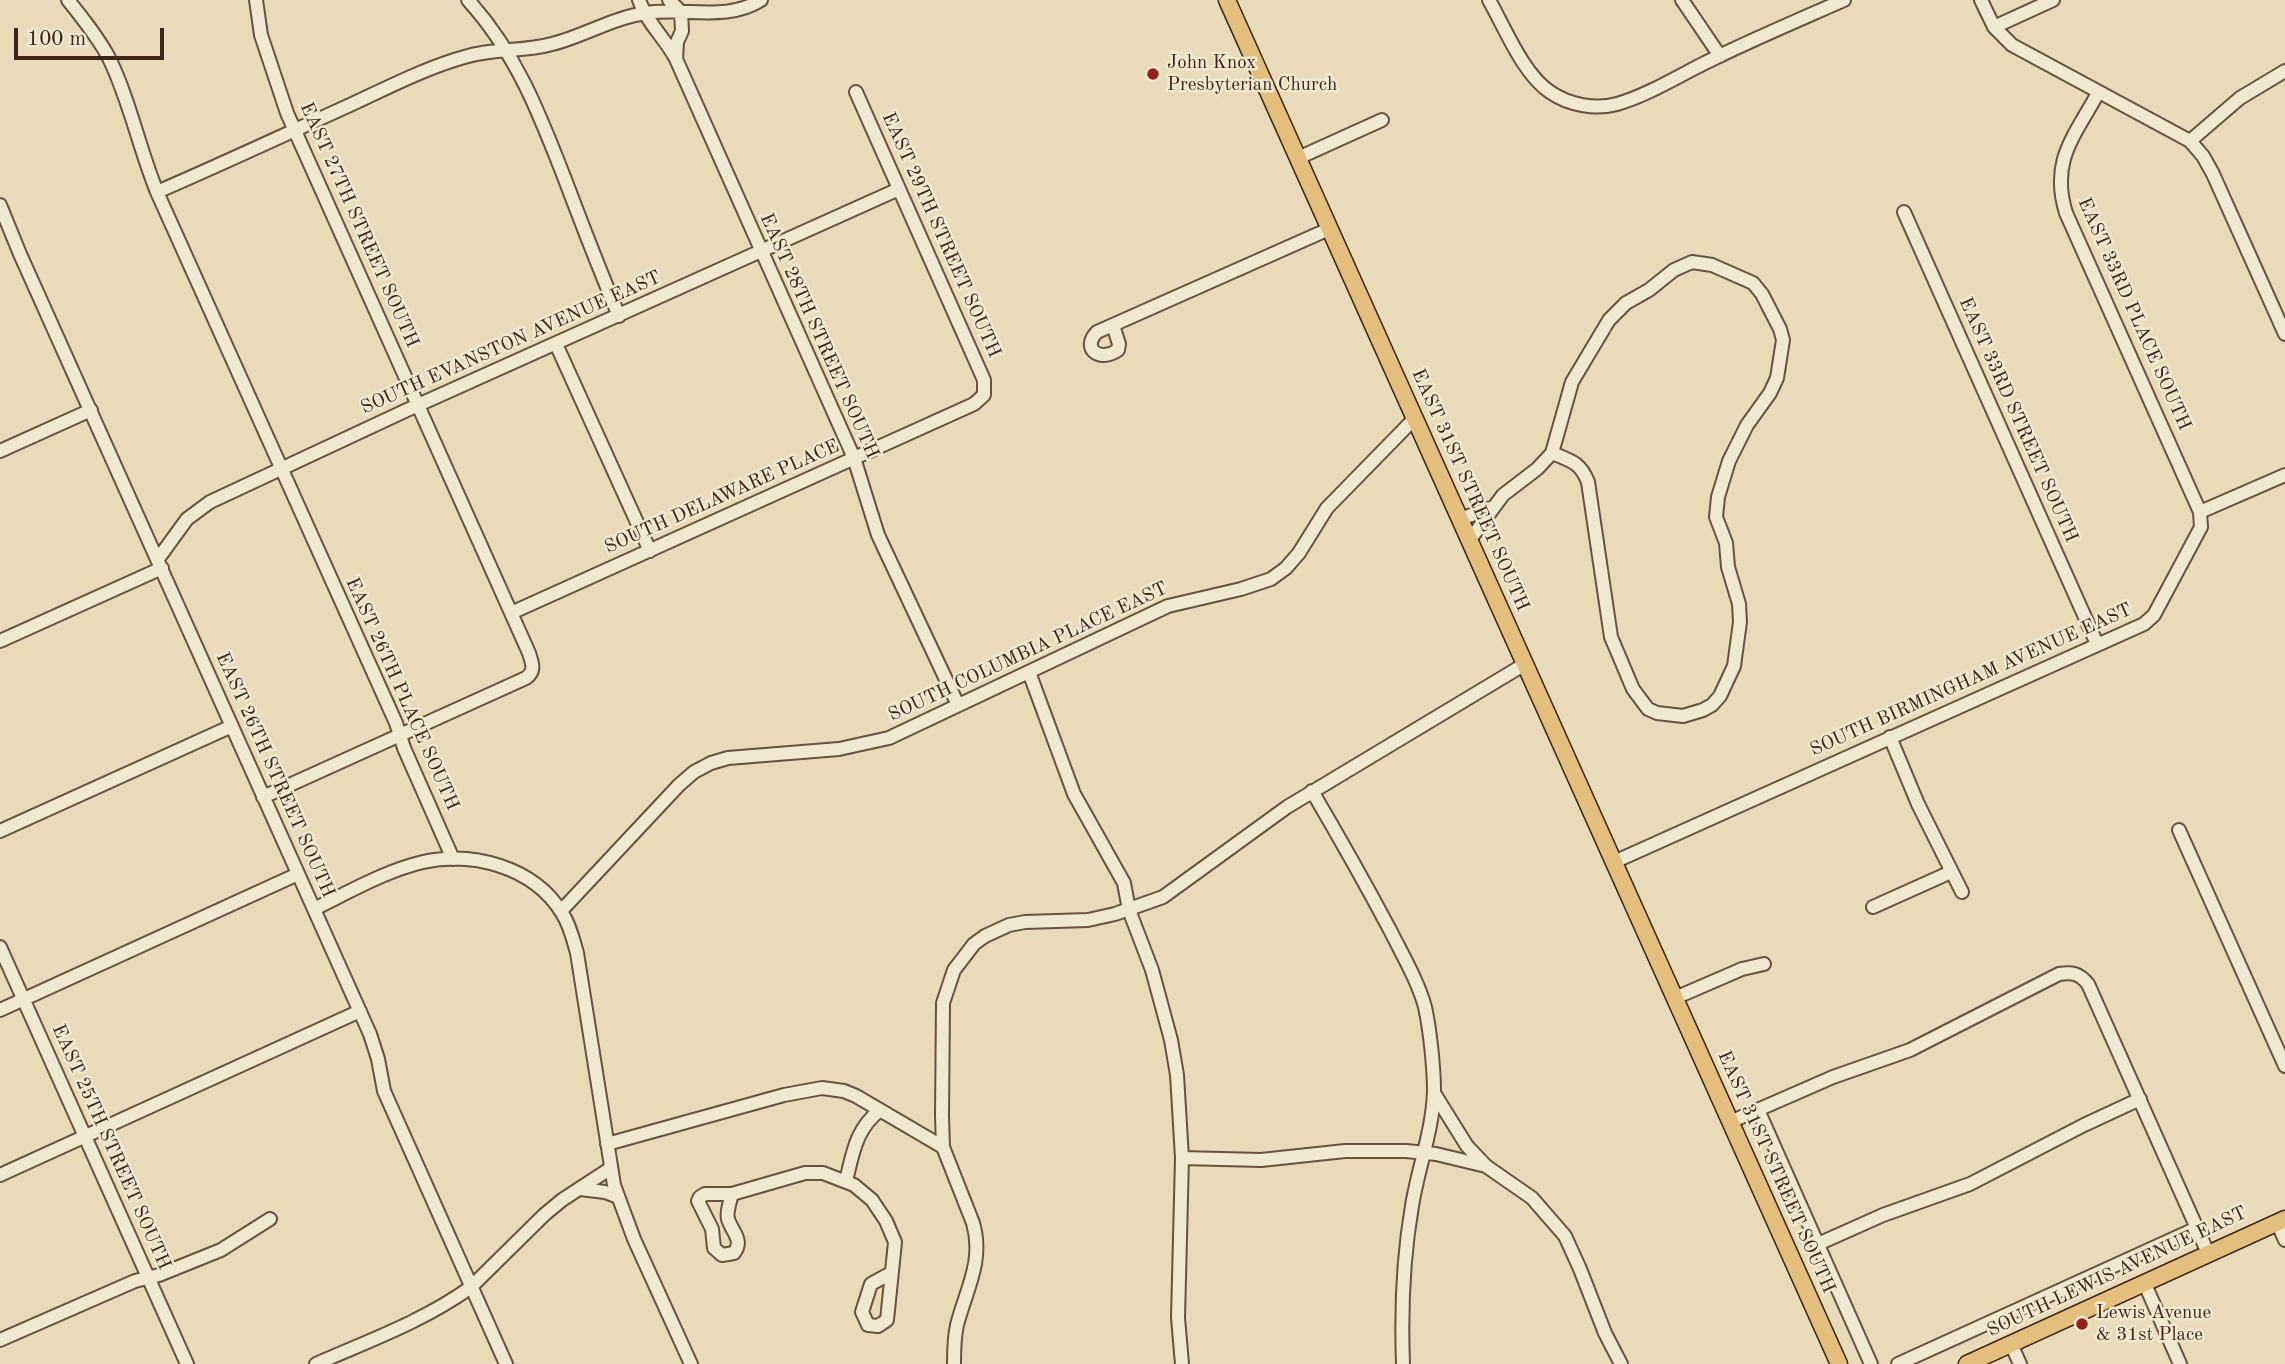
<!DOCTYPE html>
<html>
<head>
<meta charset="utf-8">
<style>
  body { margin:0 }
  #map { position:relative; width:2285px; height:1364px; overflow:hidden; background:#e9dbb9; font-family:"Old Standard TT",serif }
  canvas { display:block }
  .scale { position:absolute; left:14px; top:28px; width:150px; height:32px; box-sizing:border-box; border:4px solid #3c2419; border-top:0; padding-left:9px; font-size:21px; line-height:24px; white-space:nowrap; color:#3c2419; -webkit-text-stroke:5px #f1e8d2; paint-order:stroke }
</style>
</head>
<body>
<div id="map">
<canvas width="2285" height="1364"></canvas>
<div class="scale">100 m</div>
</div>
<script>
const ctx = document.querySelector('canvas').getContext('2d');
ctx.lineJoin = 'round';
function trace(path, color, width, dash) { ctx.strokeStyle = color; ctx.lineWidth = width; ctx.lineCap = dash ? 'butt' : 'round'; ctx.setLineDash(dash || []); ctx.stroke(path); }
function write(font, color, halo, rows, align = 'center') {
  ctx.font = font + ' "Old Standard TT",serif'; ctx.lineWidth = 5; ctx.setLineDash([]); ctx.textBaseline = 'middle'; ctx.strokeStyle = halo; ctx.fillStyle = color; for (const [text, x, y, turn = 0] of rows) {
    ctx.save(); ctx.translate(x, y); ctx.rotate((+turn || 0) * Math.PI / 180); ctx.textAlign = isNaN(turn) ? turn : align; if (halo) ctx.strokeText(text, 0, 0); ctx.fillText(text, 0, 0); ctx.restore();
  }
}
const minor = new Path2D(`
  M68 0C83 19 98 37 109 58 130 101 139 148 157 192L396 723 404 748 453 859
  M256 0 261 35 287 113 529 653C532 663 536 671 526 678L263 797
  M468 0C517 54 540 115 566 182 583 227 600 271 619 316
  M639 0C647 23 665 38 676 59L854 458 878 535 958 705
  M669 0 681 12 682 31 677 42 676 59
  M1489 0C1505 28 1523 74 1550 92 1569 105 1595 110 1617 104 1649 95 1683 73 1713 59 1756 38 1801 19 1844 0
  M1682 0 1720 56
  M1981 0 1994 27 2012 45 2190 141 2203 156 2213 174 2285 334
  M1994 27 2053 0
  M2098 93C2074 137 2050 161 2066 213L2200 512
  M2190 141 2240 98 2285 71
  M1298 158 1382 120
  M157 192C222 164 286 134 350 105 389 87 427 67 468 56 495 48 524 52 552 44 584 36 614 17 647 13 686 7 726 22 761 0
  M0 205 20 254 370 1034 378 1059 384 1091 506 1364
  M1904 212 2097 644
  M1692 262 1712 265 1753 283 1762 294 1780 329 1783 340 1777 378 1770 393 1747 425 1729 461 1718 497 1716 517 1726 543 1728 567 1739 604 1740 622 1734 666 1720 696 1712 705 1703 710 1683 716 1657 713 1648 709 1633 689 1611 637 1588 482C1580 462 1571 461 1552 453L1572 382 1609 320 1626 303 1649 290 1674 270Z
  M1113 325 1119 344 1118 350C1099 363 1081 348 1097 332L1329 229
  M556 344 650 551
  M0 451 91 410
  M1460 519 1494 507
  M1469 541 1503 495 1537 469 1552 453
  M158 559 187 519 210 502 407 410 899 189
  M511 613 974 404 984 395V380L856 92
  M0 641 162 568
  M1029 672 1074 794 1124 883 1129 910 1152 970 1171 1040 1177 1075 1182 1158 1178 1318 1182 1364
  M1890 737 1918 804 1962 892
  M1312 791C1339 837 1365 883 1390 930 1402 954 1418 981 1425 1007 1430 1030 1434 1068 1434 1091 1433 1130 1418 1168 1412 1206 1403 1258 1401 1311 1403 1364
  M2179 830 2285 1066
  M0 831 232 726
  M1614 862 2144 624 2154 615 2201 527 2200 512 2285 475
  M1873 907 1951 872
  M314 909C349 892 385 871 423 862 473 851 534 867 562 913 570 925 573 939 577 953L614 1185 634 1239 691 1364
  M561 911 679 785 694 772 711 763 728 758 839 749 889 738 1168 606 1241 589 1271 579 1286 568 1299 553 1327 508 1415 418
  M0 947 187 1364
  M1675 998 1742 969 1764 964
  M0 1010 298 874
  M1434 1093 1467 1146 1486 1166 1532 1198 1565 1236 1580 1269 1605 1333 1621 1364
  M1758 1110 1871 1364
  M1730 1122 1833 1077 1910 1050 2059 974C2072 972 2079 973 2088 984L2208 1253
  M607 1144 784 1095 822 1088 844 1091 856 1096 943 1147
  M1182 1158 1261 1160 1345 1151H1406L1436 1154 1486 1166
  M0 1175 360 1011
  M846 1181C853 1152 856 1129 880 1110
  M580 1189 605 1192 618 1197
  M732 1194C730 1202 726 1212 728 1219 732 1232 744 1240 734 1253L722 1255 714 1248 712 1229 698 1201 700 1197 705 1194H732L805 1173H823L854 1185 872 1200 886 1221 895 1242 887 1320 878 1326 868 1325 862 1312 871 1284 891 1273
  M2277 1222 2285 1240
  M1818 1244 1883 1215 1970 1184 2084 1125 2140 1099
  M2144 1282 2180 1364
  M0 1340 135 1281 159 1275 221 1250 270 1219
  M2011 1344 2020 1364
  M316 1364C368 1341 424 1321 471 1287L544 1215 562 1200 611 1168
  M954 1364C954 1351 954 1338 957 1325 966 1290 984 1261 973 1223L943 1147 942 1116 943 1003 954 970 974 944 985 936 1009 925 1025 922 1088 920 1115 914 1163 897 1287 807 1525 664
  M1898 1364 2197 1228`);
const major = new Path2D(`
  M1227 0 1839 1364
  M1967 1364 2285 1219`);
const markers = [
  [1153,74,7,"#8f2418"],
  [2082,1324,7,"#8f2418"]
];
const poiNames = [
  ["John Knox",1167,63],
  ["Presbyterian Church",1167,85],
  ["Lewis Avenue",2096,1313],
  ["& 31st Place",2096,1335]
];
const streetNames = [
  ["EAST 27TH STREET SOUTH",359,225,66],
  ["EAST 29TH STREET SOUTH",941,235,66],
  ["EAST 33RD PLACE SOUTH",2134,314,66],
  ["EAST 28TH STREET SOUTH",819,336,66],
  ["SOUTH EVANSTON AVENUE EAST",511,343,-24],
  ["EAST 33RD STREET SOUTH",2018,420,66],
  ["EAST 31ST STREET SOUTH",1470,490,66],
  ["SOUTH DELAWARE PLACE",722,497,-24],
  ["SOUTH COLUMBIA PLACE EAST",1028,652,-25],
  ["SOUTH BIRMINGHAM AVENUE EAST",1971,680,-24],
  ["EAST 26TH PLACE SOUTH",402,694,66],
  ["EAST 26TH STREET SOUTH",275,775,66],
  ["EAST 25TH STREET SOUTH",111,1147,66],
  ["EAST 31ST STREET SOUTH",1776,1172,66],
  ["SOUTH LEWIS AVENUE EAST",2117,1272,-25]
];
trace(minor, '#675241', 16);
trace(major, '#3c2419', 19);
trace(minor, '#f1e8d2', 12);
trace(major, '#e4be7c', 16);
for (const [x, y, r, color] of markers) { const dot = new Path2D(); dot.arc(x, y, r, 0, 2 * Math.PI); ctx.fillStyle = color; ctx.fill(dot); trace(dot, '#f1e8d2', 2.5); }
write('19px', '#3c2419', '#f1e8d2', poiNames, 'left');
write('19px', '#3c2419', '#f1e8d2', streetNames);
</script>
</body>
</html>
